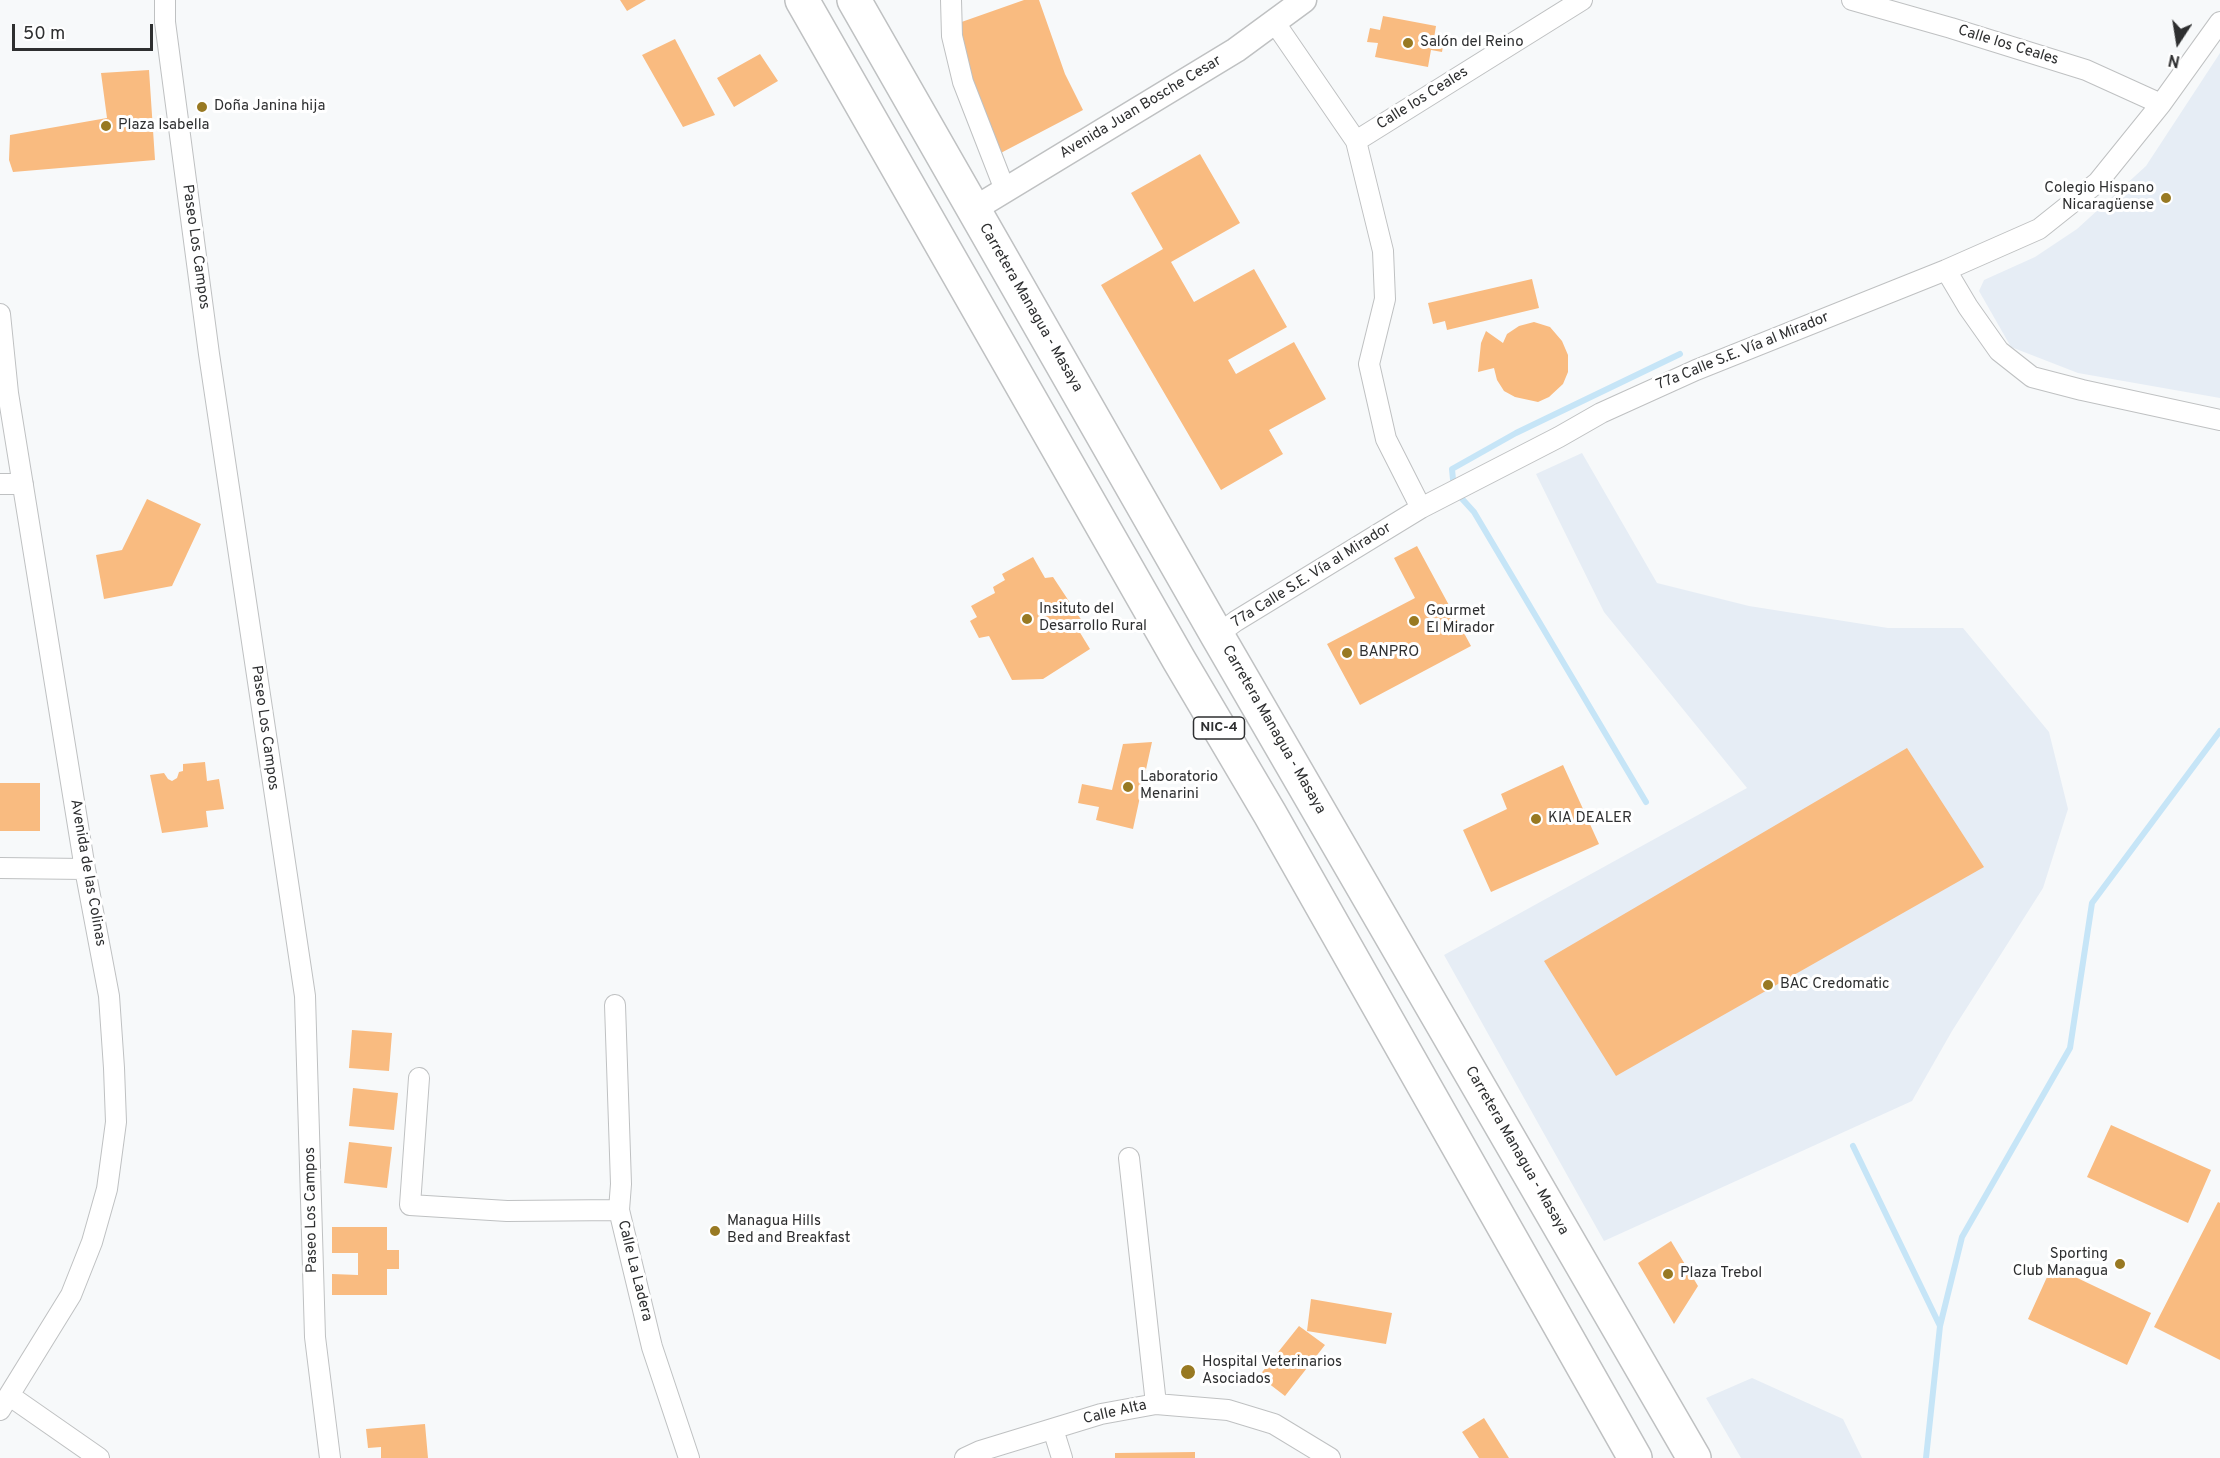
<!DOCTYPE html>
<html>
<head>
<meta charset="utf-8">
<style>
  body { margin:0 }
  #map { position:relative; width:2220px; height:1458px; overflow:hidden; background:#f7f9fa; font-family:Overpass,sans-serif }
  canvas { display:block }
  .north { position:absolute; left:2148px; top:12px; width:60px; height:60px; -webkit-text-stroke:4px #fff; paint-order:stroke; rotate:192deg; font-size:16px; font-weight:700; line-height:24px; text-align:center; color:#2e2f30 }
  .north::after { content:''; display:block; margin:auto; width:21px; height:27px; background:#2e2f30; clip-path:polygon(50% 0,100% 100%,50% 72%,0 100%) }
  .scale { position:absolute; left:12px; top:24px; width:141px; height:27px; box-sizing:border-box; border:3px solid #2e2f30; border-top:0; padding-left:8px; font-size:18px; line-height:21px; white-space:nowrap; color:#2e2f30; -webkit-text-stroke:4px #fff; paint-order:stroke }
</style>
</head>
<body>
<div id="map">
<canvas width="2220" height="1458"></canvas>
<div class="north">N</div>
<div class="scale">50 m</div>
</div>
<script>
const ctx = document.querySelector('canvas').getContext('2d');
ctx.lineJoin = 'round';
function paint(path, color) { ctx.fillStyle = color; ctx.fill(path, 'evenodd'); }
function trace(path, color, width, dash) { ctx.strokeStyle = color; ctx.lineWidth = width; ctx.lineCap = dash ? 'butt' : 'round'; ctx.setLineDash(dash || []); ctx.stroke(path); }
function write(font, color, halo, rows, align = 'center') {
  ctx.font = font + ' Overpass,sans-serif'; ctx.lineWidth = 6; ctx.setLineDash([]); ctx.textBaseline = 'middle'; ctx.strokeStyle = halo; ctx.fillStyle = color; for (const [text, x, y, turn = 0] of rows) {
    ctx.save(); ctx.translate(x, y); ctx.rotate((+turn || 0) * Math.PI / 180); ctx.textAlign = isNaN(turn) ? turn : align; if (halo) ctx.strokeText(text, 0, 0); ctx.fillText(text, 0, 0); ctx.restore();
  }
}
const built = new Path2D(`
  M2220 53V398L2078 373 2011 347 1979 291 1984 280 2035 257 2077 229 2146 166Z
  M1582 453 1657 583 1749 606 1888 628H1963L2049 732 2068 809 2043 888 1952 1031 1912 1101 1604 1241 1444 955 1747 788 1604 612 1536 474Z
  M1752 1378 1843 1419 1862 1458H1741L1706 1398Z`);
const stream = new Path2D(`
  M1646 802 1474 512 1454 490 1452 469 1516 433 1680 354
  M1853 1146 1940 1326 1926 1458
  M1940 1326 1962 1237 2070 1048 2092 903 2220 731`);
const building = new Path2D(`
  M620 0H646L627 11Z
  M1024 0H1039L1065 74 1083 110 995 156 953 25Z
  M1383 16 1436 26 1434 38 1444 40 1442 52 1431 50 1428 67 1375 57 1378 43 1367 42 1370 28 1380 30Z
  M675 39 715 115 683 127 642 55Z
  M760 54 778 81 734 107 717 78Z
  M149 70 155 160 13 172 9 160 10 135 107 118 101 73Z
  M1200 154 1240 223 1171 262 1194 302 1254 269 1287 327 1228 360 1236 374 1294 342 1326 399 1269 430 1283 454 1221 490 1101 285 1163 249 1131 193Z
  M1532 279 1539 308 1447 330 1445 321 1433 324 1428 303Z
  M1534 322 1550 327 1562 341 1568 355V372L1563 384 1549 397 1538 402 1515 397 1504 391 1497 380 1494 368 1478 372 1481 343 1486 331 1503 343 1507 334 1519 326Z
  M147 499 201 524 172 586 104 599 96 555 122 550Z
  M1417 546 1471 646 1360 705 1327 644 1415 598 1394 558Z
  M1033 557 1045 578 1053 577 1086 627 1079 631 1090 649 1043 679 1012 680 989 636 979 638 970 621 977 617 971 606 995 593 993 587 1005 580 1002 574Z
  M1152 742 1133 829 1096 820 1099 807 1078 803 1082 784 1112 790 1123 744Z
  M1907 748 1984 867 1616 1076 1544 961Z
  M205 762 207 781 219 779 224 809 206 811 208 827 162 833 150 775 164 773 168 779 172 781 177 778 179 772 183 771V764Z
  M1563 765 1599 844 1491 892 1463 830 1507 809 1501 794Z
  M0 783H40V831H0Z
  M352 1030 392 1033 389 1071 349 1068Z
  M353 1088 398 1093 394 1130 349 1126Z
  M2111 1125 2211 1170 2188 1223 2087 1177Z
  M349 1142 392 1147 387 1188 344 1183Z
  M2218 1202 2220 1203V1360L2154 1327Z
  M332 1227H387V1250H399V1269H387V1295H332V1274L358 1275V1253H332Z
  M1671 1241 1698 1286 1674 1324 1638 1263Z
  M2052 1266 2151 1313 2127 1365 2028 1319Z
  M1311 1299 1392 1313 1386 1344 1307 1331Z
  M1299 1326 1325 1345 1285 1396 1259 1376Z
  M1484 1418 1509 1458H1479L1462 1432Z
  M425 1424 428 1458H381V1447L368 1448 366 1429Z
  M1195 1452V1458H1115V1453Z`);
const minor = new Path2D(`
  M165 0V22L209 354 305 996 315 1337 330 1458
  M951 0 952 36 963 82 1005 190
  M1852 0 1951 28 2086 70 2161 104
  M1275 23 1356 141 1383 251 1385 299 1369 364 1386 439 1421 508
  M1356 141 1582 0
  M1946 270 1968 307 1999 351 2032 377 2082 390 2220 420
  M0 314 8 393 85 869 109 996 114 1068 116 1122 107 1189 92 1242 71 1295 0 1410
  M0 484H23
  M1217 635 1236 621 1421 508 1559 437 1601 413 1696 370 1946 270 2039 229 2098 182 2161 104 2220 22
  M0 868 85 869
  M615 1005 621 1184 619 1210 652 1347 689 1458
  M419 1078 410 1205 507 1211 619 1210
  M1129 1158 1156 1404
  M10 1396 99 1458
  M1053 1429 1062 1458
  M965 1458 980 1451 1101 1414 1156 1404 1228 1410 1274 1424 1330 1458`);
const tertiary = new Path2D(`
  M974 209 1236 50 1304 0`);
const trunk = new Path2D(`
  M802 0 1179 660 1270 814 1635 1458
  M854 0 1217 635 1694 1458`);
const markers = [
  [1408,43,6,"#987922"],
  [202,107,6,"#987922"],
  [106,126,6,"#987922"],
  [2166,198,6,"#987922"],
  [1027,619,6,"#987922"],
  [1414,621,6,"#987922"],
  [1347,653,6,"#987922"],
  [1128,787,6,"#987922"],
  [1536,819,6,"#987922"],
  [1768,985,6,"#987922"],
  [715,1231,6,"#987922"],
  [2120,1264,6,"#987922"],
  [1668,1274,6,"#987922"],
  [1188,1372,8,"#987922"]
];
const shields = [
  [1219,728,51]
];
const shieldNames = [
  ["NIC-4",1219,728]
];
const poiNames = [
  ["Salón del Reino",1420,43],
  ["Doña Janina hija",214,107],
  ["Plaza Isabella",118,126],
  ["Colegio Hispano",2154,189,"right"],
  ["Nicaragüense",2154,206,"right"],
  ["Insituto del",1039,610],
  ["Desarrollo Rural",1039,627],
  ["Gourmet",1426,612],
  ["El Mirador",1426,629],
  ["BANPRO",1359,653],
  ["Laboratorio",1140,778],
  ["Menarini",1140,795],
  ["KIA DEALER",1548,819],
  ["BAC Credomatic",1780,985],
  ["Managua Hills",727,1222],
  ["Bed and Breakfast",727,1239],
  ["Sporting",2108,1255,"right"],
  ["Club Managua",2108,1272,"right"],
  ["Plaza Trebol",1680,1274],
  ["Hospital Veterinarios",1202,1363],
  ["Asociados",1202,1380]
];
const streetNames = [
  ["Calle los Ceales",2008,46,17],
  ["Calle los Ceales",1423,99,-32],
  ["Avenida Juan Bosche Cesar",1141,108,-31],
  ["Paseo Los Campos",195,247,82],
  ["Carretera Managua - Masaya",1030,308,60],
  ["77a Calle S.E. Vía al Mirador",1743,352,-22],
  ["77a Calle S.E. Vía al Mirador",1312,576,-32],
  ["Paseo Los Campos",264,728,82],
  ["Carretera Managua - Masaya",1273,730,60],
  ["Avenida de las Colinas",87,873,80],
  ["Carretera Managua - Masaya",1516,1151,60],
  ["Paseo Los Campos",312,1210,-91],
  ["Calle La Ladera",634,1271,76],
  ["Calle Alta",1115,1413,-13]
];
paint(built, '#e6edf5');
trace(stream, '#c6e5f7', 6);
paint(building, '#f9bb80');
trace(minor, '#bfc1c2', 22);
trace(tertiary, '#bfc1c2', 27);
trace(trunk, '#bfc1c2', 36);
trace(minor, '#fff', 20);
trace(tertiary, '#fff', 24);
trace(trunk, '#fff', 33);
for (const [x, y, r, color] of markers) { const dot = new Path2D(); dot.arc(x, y, r, 0, 2 * Math.PI); ctx.fillStyle = color; ctx.fill(dot); trace(dot, '#fff', 2); }
for (const [x, y, w] of shields) { const box = new Path2D(); box.roundRect(x - w / 2, y - 11, w, 22, 4.5); ctx.fillStyle = '#fff'; ctx.fill(box); trace(box, '#2e2f30', 1.5); }
write('bold 14px', '#2e2f30', null, shieldNames);
write('15px', '#2e2f30', '#fff', poiNames, 'left');
write('15px', '#2e2f30', '#fff', streetNames);
</script>
</body>
</html>
